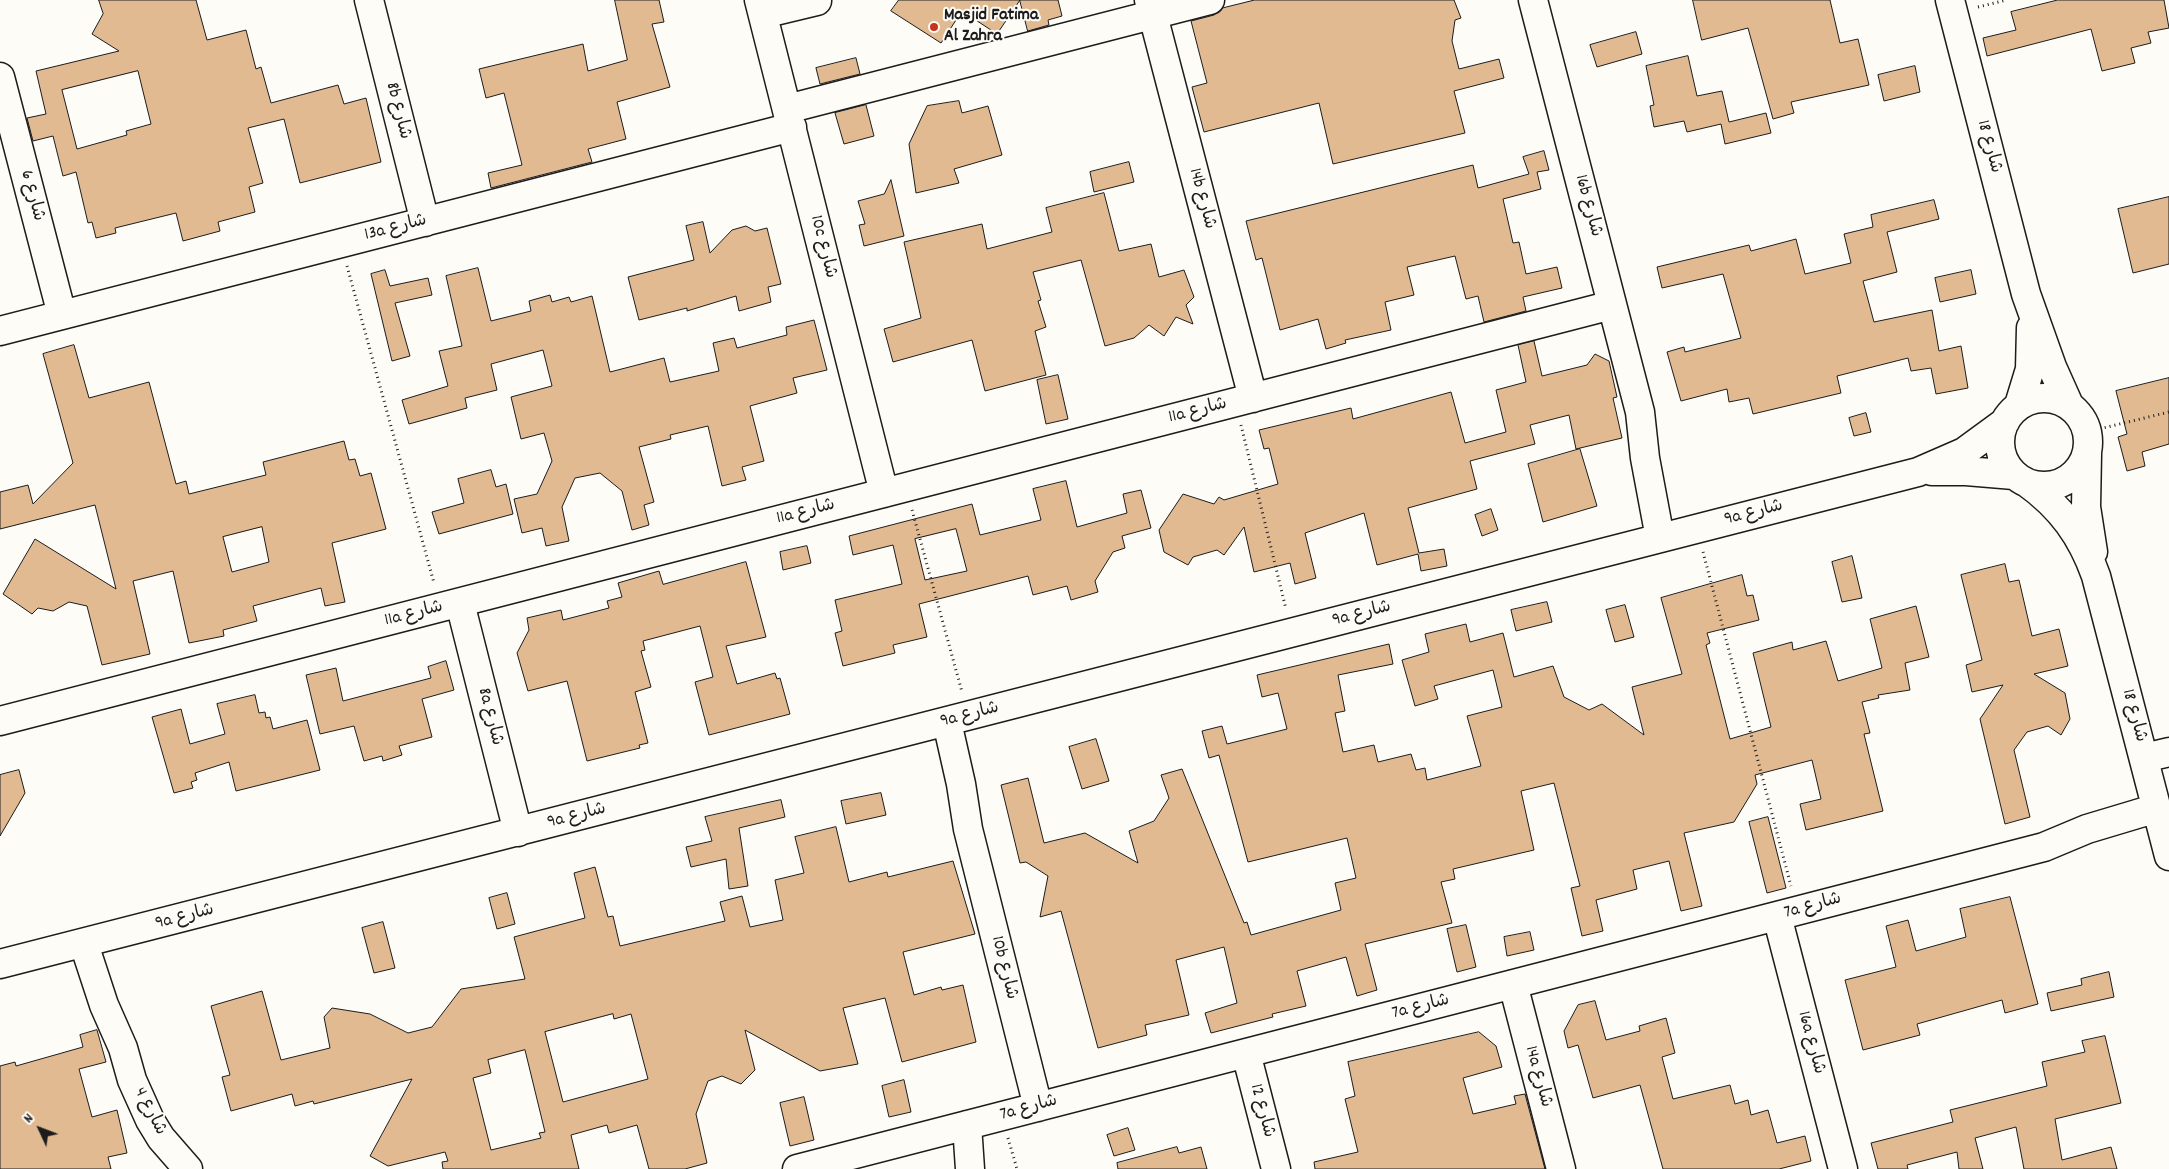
<!DOCTYPE html>
<html>
<head>
<meta charset="utf-8">
<style>
  body { margin:0 }
  #map { position:relative; width:2169px; height:1169px; overflow:hidden; background:#fdfcf7; font-family:Dekko,sans-serif }
  canvas { display:block }
  .north { position:absolute; left:15px; top:1104px; width:50px; height:50px; -webkit-text-stroke:4px #fdfcf7; paint-order:stroke; rotate:313deg; font-size:14px; font-weight:700; line-height:20px; text-align:center; color:#1c1c1c }
  .north::after { content:''; display:block; margin:auto; width:18px; height:22px; background:#1c1c1c; clip-path:polygon(50% 0,100% 100%,50% 72%,0 100%) }
</style>
</head>
<body>
<div id="map">
<canvas width="2169" height="1169"></canvas>
<div class="north">N</div>
</div>
<script>
const ctx = document.querySelector('canvas').getContext('2d');
ctx.lineJoin = 'round';
function paint(path, color) { ctx.fillStyle = color; ctx.fill(path, 'evenodd'); }
function trace(path, color, width, dash) { ctx.strokeStyle = color; ctx.lineWidth = width; ctx.lineCap = dash ? 'butt' : 'round'; ctx.setLineDash(dash || []); ctx.stroke(path); }
function write(font, color, halo, rows, align = 'center') {
  ctx.font = font + ' Dekko,"Playpen Sans Arabic",sans-serif'; ctx.lineWidth = 4; ctx.setLineDash([]); ctx.textBaseline = 'middle'; ctx.strokeStyle = halo; ctx.fillStyle = color; for (const [text, x, y, turn = 0] of rows) {
    ctx.save(); ctx.translate(x, y); ctx.rotate((+turn || 0) * Math.PI / 180); ctx.textAlign = isNaN(turn) ? turn : align; if (halo) ctx.strokeText(text, 0, 0); ctx.fillText(text, 0, 0); ctx.restore();
  }
}
const building = new Path2D(`
  M99 0H196L207 40 246 30 256 69 261 67 271 103 338 85 344 104 366 98 381 162 300 183 284 119 248 128 263 183 249 187 255 212 218 222 220 231 183 241 176 213 115 228 116 233 96 238 92 222 88 223 76 172 63 176 53 136 33 141 27 118 46 114 36 71 119 51 92 34 103 14ZM138 71 151 124 126 131 127 135 77 149 62 90Z
  M615 0H659L664 22 652 24 670 87 617 102 626 139 588 149 592 162 491 188 488 173 522 165 504 93 486 98 479 69 583 44 588 71 627 60Z
  M899 0H1020L997 34 962 11 941 43 891 11Z
  M1020 0H1058L1062 16 1048 20 1049 25 1028 31Z
  M1255 0H1454L1461 18 1455 20 1452 41 1459 69 1499 59 1504 78 1454 91 1465 133 1333 164 1319 103 1204 132 1192 87 1207 83 1191 21 1214 15 1223 8Z
  M1693 0H1830L1840 43 1858 39 1869 85 1791 102 1794 113 1773 119 1748 28 1702 40Z
  M2058 0H2164L2169 28 2148 32 2151 43 2131 48 2135 63 2102 71 2091 29 1987 56 1983 38 2016 30 2011 12Z
  M1636 32 1642 54 1597 67 1590 45Z
  M1688 56 1697 96 1722 91 1729 122 1766 113 1771 133 1725 144 1721 124 1687 132 1684 121 1654 127 1650 106 1654 105 1646 66Z
  M856 58 860 74 820 84 816 68Z
  M1915 66 1920 92 1884 101 1878 75Z
  M959 101 962 113 988 106 1002 155 954 169 959 183 916 193 909 144 927 106Z
  M866 105 874 136 844 144 835 113Z
  M1544 151 1549 170 1537 172 1541 189 1503 199 1513 243 1519 242 1526 274 1557 267 1562 288 1523 297 1526 311 1484 322 1478 296 1466 299 1455 256 1407 267 1414 295 1385 302 1391 330 1345 340 1346 343 1326 349 1318 319 1280 330 1262 258 1256 260 1246 221 1473 165 1478 188 1529 174 1523 157Z
  M1129 162 1134 182 1094 192 1090 172Z
  M891 180 904 236 864 246 859 225 865 224 858 201 884 194Z
  M1104 193 1119 251 1151 244 1159 277 1184 270 1194 297 1186 305 1193 324 1176 317 1164 336 1149 325 1134 338 1105 346 1081 260 1033 272 1041 300 1038 301 1046 327 1035 331 1046 375 985 391 972 340 893 362 884 329 921 318 904 242 982 224 987 249 1052 232 1046 208Z
  M2169 197V264L2133 273 2118 209Z
  M1934 200 1939 219 1887 232 1897 272 1863 281 1874 322 1932 310 1939 351 1961 346 1968 388 1936 394 1931 368 1911 371 1908 358 1837 376 1841 393 1753 414 1749 398 1729 402 1727 389 1681 401 1667 352 1684 347 1685 352 1741 338 1723 274 1662 288 1657 267 1749 245 1751 251 1796 239 1805 274 1851 263 1844 234 1873 227 1871 215Z
  M703 222 710 253 732 230 746 226 755 231 767 228 781 284 768 287 771 302 739 311 736 296 687 311V308L639 320 628 277 694 260 686 226Z
  M478 268 491 321 531 311 529 301 550 295 552 302 569 297 571 302 592 296 610 372 664 358 670 382 719 371 713 343 734 338 737 348 787 335 786 327 814 320 827 370 793 378 797 393 750 406 764 461 742 467 746 480 722 486 708 426 670 435 671 439 639 447 654 502 644 505 649 525 632 530 622 491 600 473 575 478 562 507 569 541 546 546 542 528 522 533 514 499 537 494 552 461 544 433 521 439 511 397 552 386 543 350 491 364 497 390 465 398 467 408 409 424 402 400 448 386 439 351 462 346 446 276Z
  M385 270 390 286 428 278 432 295 395 303 410 356 392 361 371 274Z
  M1971 270 1976 294 1940 302 1935 278Z
  M1534 341 1542 376 1587 365 1595 354 1609 361 1617 397 1613 398 1622 438 1576 449 1569 415 1530 425 1535 444 1470 461 1477 489 1408 508 1419 553 1444 549 1447 566 1421 571 1418 554 1377 565 1364 513 1305 533 1316 578 1295 584 1290 563 1254 572 1244 527 1224 555 1217 550 1193 557 1188 565 1164 552 1159 530 1183 494 1214 504 1219 497 1224 500 1278 484 1269 448 1264 449 1259 430 1351 408 1353 419 1451 392 1465 443 1506 432 1496 390 1526 382 1518 345Z
  M74 345 89 398 149 382 176 484 186 481 189 494 266 475 263 462 344 441 349 460 355 459 360 476 371 473 386 529 332 543 345 602 325 606 321 588 253 606 257 621 223 630 224 636 189 643 173 571 133 581 150 654 102 665 87 606 69 602 53 611 38 608 32 614 3 594 35 539 116 589 95 505 0 529V492L28 485 33 504 73 463 43 354ZM262 527 269 562 232 572 223 537Z
  M1058 375 1068 419 1046 424 1037 380Z
  M2169 378V444L2142 452 2145 466 2127 471 2118 437 2127 434 2116 391Z
  M1866 413 1871 432 1854 436 1849 418Z
  M1580 449 1597 506 1543 522 1528 464Z
  M491 470 496 487 506 484 513 514 439 534 432 512 464 503 458 479Z
  M1066 481 1077 527 1127 513 1123 494 1141 490 1151 528 1122 536 1125 548 1113 552 1095 581 1098 592 1071 600 1067 586 1033 595 1028 576 919 604 927 637 893 645 895 653 843 666 835 633 842 631 835 600 902 584 893 545 853 555 849 536 972 504 980 535 1041 520 1033 489ZM956 529 967 571 925 580 915 539Z
  M1491 509 1498 530 1482 536 1475 515Z
  M807 546 811 563 783 570 780 552Z
  M1852 556 1862 598 1842 602 1832 562Z
  M746 562 766 637 726 646 737 684 775 673 777 679 780 678 790 714 709 735 695 682 713 677 700 626 643 641 645 650 641 651 651 687 635 692 648 743 639 745 640 748 587 761 567 681 528 691 517 653 529 630 527 618 561 610 563 620 609 608 607 601 622 597 618 583 659 571 663 584Z
  M2005 564 2009 582 2019 580 2032 636 2059 629 2068 666 2034 674 2065 693 2070 719 2061 735 2048 726 2027 732 2014 750 2030 817 2005 824 1980 719 2003 685 1972 692 1966 665 1982 660 1961 575Z
  M1742 575 1747 596 1753 595 1759 620 1707 633 1710 643 1706 645 1730 739 1771 727 1753 653 1792 642 1793 650 1826 641 1838 681 1882 668 1870 619 1916 606 1929 657 1905 663 1910 690 1878 695 1879 698 1862 702 1870 733 1864 734 1883 811 1806 830 1800 804 1821 799 1812 760 1755 775 1757 784 1734 822 1684 833 1702 906 1681 911 1669 861 1633 870 1637 889 1596 900 1603 931 1582 936 1571 888 1580 886 1554 783 1521 791 1534 850 1453 869 1455 879 1441 882 1452 923 1365 944 1377 990 1357 996 1346 957 1297 971 1306 1006 1272 1014 1273 1017 1211 1033 1205 1013 1237 1003 1224 947 1176 960 1189 1015 1145 1025 1147 1035 1098 1048 1061 911 1040 917 1048 876 1026 862 1020 863 1001 785 1028 778 1044 843 1085 833 1138 863 1129 831 1154 821 1169 798 1161 775 1182 769 1244 923 1247 922 1251 935 1341 910 1335 883 1356 878 1347 838 1248 862 1219 755 1209 758 1202 731 1222 726 1227 744 1287 729 1278 693 1262 697 1257 675 1389 644 1393 664 1338 675 1345 711 1335 713 1343 752 1374 745 1378 762 1411 754 1416 770 1425 768 1427 780 1481 766 1467 716 1502 707 1493 670 1434 686 1438 699 1415 706 1402 660 1429 652 1425 634 1466 624 1470 642 1503 633 1514 677 1553 666 1564 697 1589 710 1602 704 1644 735 1632 687 1682 674 1661 598Z
  M1547 602 1552 622 1516 631 1511 610Z
  M1625 605 1634 637 1615 642 1606 610Z
  M446 661 454 690 422 699 432 737 399 746 402 755 383 761 382 756 364 761 354 726 320 734 306 675 336 668 343 701 431 678 428 667Z
  M255 695 259 713 265 712 266 718 270 717 273 729 307 720 320 770 236 791 229 762 195 773 197 780 191 782 193 788 174 793 152 717 181 709 190 744 225 734 217 704Z
  M1096 739 1109 781 1082 789 1069 747Z
  M19 770 25 793 0 836V775Z
  M881 793 886 815 846 824 841 801Z
  M781 800 785 817 739 828 748 886 729 889 726 859 691 867 686 847 712 841 705 817Z
  M1768 817 1786 888 1767 893 1749 822Z
  M836 827 849 882 887 872 888 877 953 861 975 934 903 952 914 995 941 987 942 990 963 985 976 1042 902 1062 885 998 843 1008 858 1064 820 1071 745 1030 755 1070 741 1084 722 1076 708 1081 696 1114 707 1163 685 1169H649L637 1125 609 1133 607 1125 571 1135 579 1169H443L442 1162 448 1161 445 1152 388 1166 370 1156 412 1079 314 1104 313 1101 295 1106 292 1094 231 1111 222 1077 230 1075 211 1006 262 991 281 1060 330 1048 324 1017 332 1008 370 1014 408 1033 432 1027 461 989 525 979 514 937 585 918 574 873 595 867 608 917 613 916 620 946 725 921 720 902 742 896 750 927 783 920 775 880 804 873 795 837ZM613 1014 614 1019 631 1014 648 1079 563 1102 545 1032ZM525 1050 545 1132 539 1133 541 1138 491 1150 473 1078 491 1073 488 1060Z
  M507 893 515 924 497 929 489 898Z
  M2010 897 2038 1004 2005 1013 2002 1000 1917 1024 1920 1035 1863 1050 1845 980 1896 967 1886 926 1908 920 1916 951 1966 937 1960 909Z
  M383 922 395 968 374 973 362 928Z
  M1466 925 1476 967 1457 972 1447 929Z
  M1530 932 1534 950 1507 956 1504 937Z
  M2109 972 2114 997 2051 1011 2047 993 2082 985 2081 979Z
  M1595 1001 1606 1040 1640 1031 1639 1026 1666 1018 1675 1053 1662 1057 1673 1099 1730 1085 1735 1104 1748 1100 1751 1115 1768 1110 1777 1143 1805 1136 1811 1161 1779 1169H1663L1640 1085 1593 1098 1578 1045 1568 1048 1564 1031 1578 1005Z
  M97 1030 106 1062 79 1069 92 1117 117 1110 127 1153 108 1157 111 1169H0V1066L15 1062 16 1066 83 1047 80 1035Z
  M1479 1032 1496 1046 1502 1067 1463 1078 1473 1114 1516 1104 1514 1096 1525 1094 1545 1169H1315L1314 1162 1358 1152 1345 1099 1355 1096 1348 1062Z
  M2105 1036 2121 1103 2055 1119 2062 1160 2111 1147 2117 1169H2024L2016 1127 1975 1138 1983 1169H1959L1957 1152 1907 1165 1908 1169H1878L1871 1143 1953 1122 1950 1110 2047 1086 2042 1062 2085 1052 2082 1041Z
  M904 1080 911 1112 889 1117 882 1086Z
  M804 1097 814 1140 790 1146 780 1103Z
  M1128 1128 1135 1150 1114 1156 1107 1135Z
  M1177 1147 1179 1153 1201 1147 1207 1169H1118L1117 1163Z`);
const path = new Path2D(`
  M1978 7 2007 0
  M347 266 434 583
  M1241 425 1286 609
  M2095 430 2169 412
  M912 510 962 692
  M1703 552 1791 886
  M1008 1138 1017 1169`);
const minor = new Path2D(`
  M369 0 425 222
  M759 0 884 493
  M1149 0 1253 398
  M1533 0 1640 412 1645 458 1660 538
  M1950 0 2026 294 2052 367 2069 405
  M763 14 817 1
  M0 77 62 315
  M787 109 1210 0
  M0 331 792 127
  M2000 442a44 44 0 1 1 88 0a44 44 0 1 1-88 0Z
  M2019 405 2030 369 2031 328
  M2087 454 2086 507 2093 552
  M1932 471H1966L2014 475
  M2026 482C2061 507 2082 536 2096 576L2169 856
  M460 603 518 832
  M0 721 1612 305
  M947 722 961 784 968 829 1038 1107
  M2144 758 2169 752
  M1777 916 1843 1169
  M84 944 104 1005 123 1048 132 1080 150 1120 161 1138 188 1169
  M0 964 1918 472 1964 452 2005 422
  M1513 984 1561 1169
  M1246 1053 1276 1169
  M967 1125 970 1169
  M797 1169 2044 847 2087 829 2157 808`);
const markers = [
  [934,27,5,"#c8321e"]
];
const poiNames = [
  ["Masjid Fatima",944,17],
  ["Al Zahra",944,38]
];
const streetNames = [
  ["8b شارع",397,111,76],
  ["شارع 18",1988,147,75],
  ["شارع 6",31,196,75],
  ["14b شارع",1201,199,75],
  ["16b شارع",1587,206,75],
  ["13a شارع",396,229,-14],
  ["10c شارع",822,247,76],
  ["11a شارع",1198,412,-14],
  ["11a شارع",806,513,-14],
  ["9a شارع",1754,514,-14],
  ["11a شارع",414,615,-14],
  ["9a شارع",1362,615,-14],
  ["9a شارع",970,716,-14],
  ["شارع 18",2133,716,75],
  ["8a شارع",489,717,76],
  ["9a شارع",577,817,-14],
  ["7a شارع",1813,907,-15],
  ["9a شارع",185,918,-14],
  ["10b شارع",1003,968,76],
  ["7a شارع",1421,1008,-14],
  ["16a شارع",1810,1043,75],
  ["14a شارع",1537,1077,75],
  ["7a شارع",1029,1109,-15],
  ["شارع 12",1261,1111,75],
  ["شارع 4",149,1112,63]
];
paint(building, '#e2ba92');
trace(building, '#1c1c1c', 1);
trace(minor, '#1c1c1c', 31);
trace(path, '#1c1c1c', 3, [1, 4]);
trace(minor, '#fdfcf7', 28);
for (const [x, y, r, color] of markers) { const dot = new Path2D(); dot.arc(x, y, r, 0, 2 * Math.PI); ctx.fillStyle = color; ctx.fill(dot); trace(dot, '#fdfcf7', 2); }
write('bold 18px', '#1c1c1c', '#fdfcf7', poiNames, 'left');
write('18px', '#1c1c1c', '#fdfcf7', streetNames);
</script>
</body>
</html>
